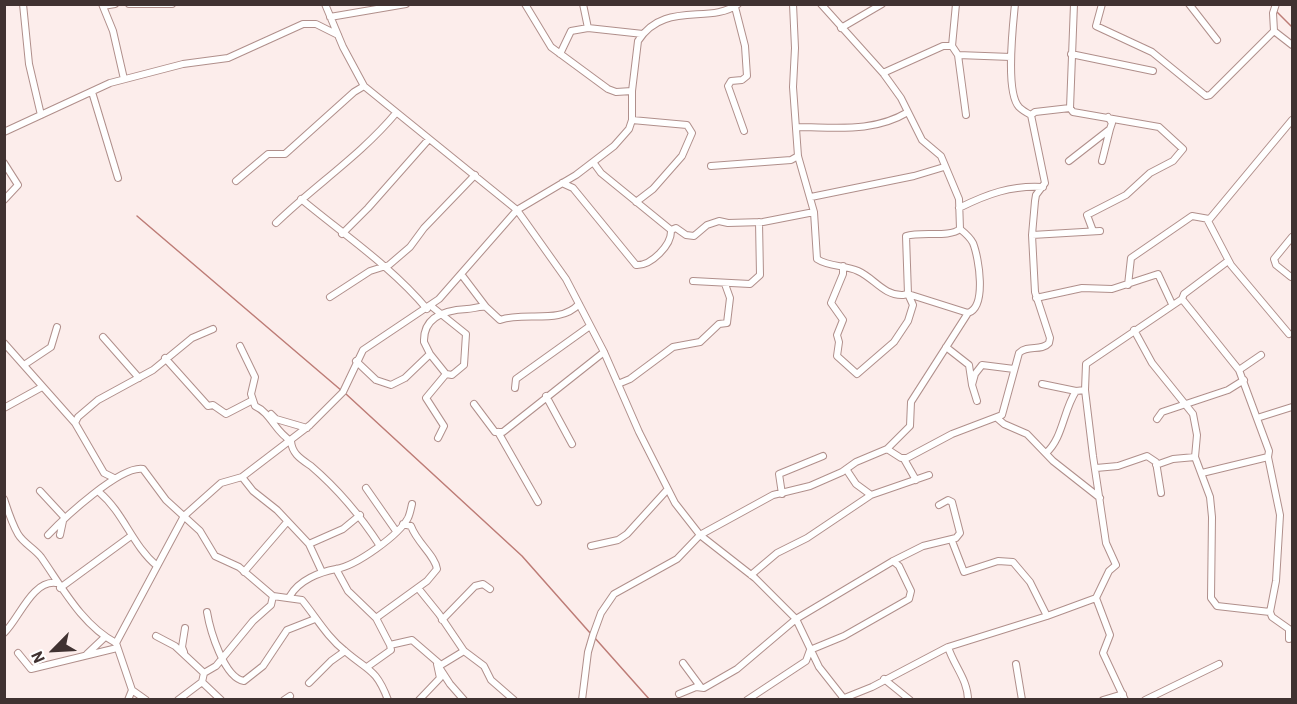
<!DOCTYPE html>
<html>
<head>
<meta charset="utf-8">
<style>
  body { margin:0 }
  #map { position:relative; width:1297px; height:704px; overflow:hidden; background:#fcedeb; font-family:Barlow,sans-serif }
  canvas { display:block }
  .frame { position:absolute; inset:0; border:6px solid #403231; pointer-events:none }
  .north { position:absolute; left:24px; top:620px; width:60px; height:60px; -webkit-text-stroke:4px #fff; paint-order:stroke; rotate:246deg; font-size:16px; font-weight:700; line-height:24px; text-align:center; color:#403231 }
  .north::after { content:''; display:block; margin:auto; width:21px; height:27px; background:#403231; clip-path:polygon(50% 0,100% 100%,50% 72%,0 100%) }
</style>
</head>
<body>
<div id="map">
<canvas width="1297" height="704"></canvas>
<div class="frame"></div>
<div class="north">N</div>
</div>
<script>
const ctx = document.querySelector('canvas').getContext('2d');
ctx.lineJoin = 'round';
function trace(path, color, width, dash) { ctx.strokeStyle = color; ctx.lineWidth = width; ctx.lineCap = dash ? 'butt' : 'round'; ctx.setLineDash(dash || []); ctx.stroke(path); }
const stream = new Path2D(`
  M1275 10 1292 27
  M137 216 342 391
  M346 394 522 556 591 634
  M594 637 650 700`);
const minor = new Path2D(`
  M23 4 29 64 41 115
  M102 4 113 31 124 79
  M129 4H172
  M325 4 343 47 364 86 517 210 566 279 604 352 639 432 675 503 700 535 755 578 796 619 819 667 845 700
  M525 4 551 47 608 89 616 92 632 91
  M583 4 588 28
  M793 4 795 48 793 87 798 156 814 212 817 259C829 267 845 265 858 271 874 278 884 296 903 295L908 294 906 236C922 231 949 238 960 229
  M821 4 883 73 901 98 922 140 941 156 959 199 960 229
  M956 4 952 46 958 55 966 115
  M1015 4C1013 25 1005 92 1019 107 1022 110 1027 113 1031 115
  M1102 4 1096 26 1152 52 1206 96 1210 95 1274 31
  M1189 4 1217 40
  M103 6 115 4
  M735 7 745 46 747 76 742 80 731 81 728 86 744 131
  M330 17 406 4
  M841 28 882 4
  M1274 31 1273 13 1276 4
  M1274 31 1292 45
  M560 54 571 31 588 28 643 34
  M1071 54 1153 71
  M958 55 1011 57
  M883 73 943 46H952
  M92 92 118 178
  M1070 108 1074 4
  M632 120 687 125 692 133 682 156 653 189 636 202
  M796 127C836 127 873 133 908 112
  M4 132 110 83 183 64 228 58 303 24H316L338 35
  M1069 161 1110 129 1112 123 1108 117
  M1102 161 1110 129
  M4 163 18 185 4 200
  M711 166 791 160 798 156
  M236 181 268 154H285L354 92 364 86
  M562 183 573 188 636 265C651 266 672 245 671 230L601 173 593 162
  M811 197 914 176 944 167
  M301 199C343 234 392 267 427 309
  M959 208C987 194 1012 185 1043 187
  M276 223C315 185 360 156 396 113
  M671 230 676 228 686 235 694 236 707 225 719 221 728 223 763 222 814 212
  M342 234 368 208 429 139
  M1032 235 1100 231
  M843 266V274L831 303 843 320 837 335 839 342 837 356 857 374 894 342 908 321 913 305 908 294 968 313C987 307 979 258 973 243 970 237 965 233 960 229
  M1291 277 1276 265 1274 259 1292 237
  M693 281 750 284 760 275 759 222
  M1128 285 1131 258 1192 216 1209 219
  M330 297 370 271 389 265 410 247 424 228 475 175
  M1036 298 1082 288 1112 289 1158 274 1172 304
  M1182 299 1239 370 1269 451 1268 457 1280 515 1276 581 1270 612 1272 617 1289 629V639
  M431 306 466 334 464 365 452 375 446 374 426 398 444 426 438 438
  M486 307 500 320C525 311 560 325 579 304
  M1134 330 1152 363 1193 414 1197 435 1195 457 1210 497 1212 517 1211 598 1217 606 1270 612
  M1289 334 1231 265 1208 221 1292 120
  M103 337 139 378
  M4 343 75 423 104 473 114 478
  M240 346 255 377 251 394 255 406C271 413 275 432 291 441 292 454 301 459 311 466 339 490 360 515 380 546
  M946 347 969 365 972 385 975 374 982 365 1014 369
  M165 358 208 406 213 405 226 414 253 400
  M356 361 376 380 391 385 405 378 430 354
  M24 365 51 347 57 327
  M1239 370 1261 355
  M446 374 430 354 424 342C423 316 446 310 467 309 473 309 479 306 486 307L461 274
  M618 384 630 379 673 347 700 342 719 324 727 323 730 298 725 284
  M1042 384 1076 391
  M972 385 977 401
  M515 388 516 379 590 326
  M546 396 572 444
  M474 404 495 432H503L604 352
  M4 408 42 387
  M271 414 276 419 307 428
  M997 418 1004 424 1027 434 1053 461 1100 498
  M1257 418 1292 407
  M1157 419 1162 412 1228 390 1244 380
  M75 423 78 417 98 400 153 370 192 338 213 329
  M498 432 538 502
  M887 449 901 458H907L952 434 1002 415 1019 353C1028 344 1041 352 1049 343L1050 338 1035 292 1032 235 1035 201 1036 195 1045 183 1031 115 1035 112 1070 108 1073 112 1159 127 1183 149 1173 161 1150 173 1126 195 1087 215 1093 231
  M1046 453C1063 438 1063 411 1076 391L1085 390
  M904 459 916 480
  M1156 465 1173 459 1195 457
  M1096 468 1118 466 1147 456 1156 462 1161 493
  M1202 473 1268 457
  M242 477 253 491 277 510 309 544 343 529 360 515
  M366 488 396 531
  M40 491 65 518
  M99 492C124 513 132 545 157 566
  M782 494 779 474 823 456
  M871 495 929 475
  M4 499C8 511 12 524 18 534 23 543 34 548 41 557 62 587 82 625 116 643
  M48 535C64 518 121 465 143 469L166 500 200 531 215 556 239 567 273 596 302 600C316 617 327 637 345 651 368 671 376 668 388 700
  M60 535 63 521
  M309 544 322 572
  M591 546 618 540 627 534 667 490
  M336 569 348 591 376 618 390 645 391 650 367 667
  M244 572 287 522
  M751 575 777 553 807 538 871 495 856 484 846 469
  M60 588 131 536
  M418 588 439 614 464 651
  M290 596C299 580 320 572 336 569 356 566 399 535 408 518 410 514 411 508 412 504
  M1096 598 1110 635 1103 653 1125 700
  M207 612C210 630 224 678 244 681L263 666 287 630 315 619
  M1047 616 1096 598 1109 571 1116 565 1106 543 1093 456 1085 390 1086 364 1182 299 1184 294 1228 261
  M376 618 427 581 437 569C435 555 417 543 411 526L403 524
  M442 620 475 586 483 584 490 589
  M4 633C19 619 32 580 56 583
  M156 636 175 646 204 673
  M390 645 412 640 441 665 464 651 484 666 491 680 514 700
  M948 647C954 666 968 680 968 700
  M184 652 182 647 185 628
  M18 653 31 669 117 648
  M87 654 105 637
  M683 663 700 686
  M1016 664 1022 700
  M884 679 910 700
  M202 682 221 700
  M309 683 331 661 345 651
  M132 690 146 700
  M679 694 696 687 704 688 737 669 796 619 893 561 923 546 956 538 960 533 952 502 948 500 939 505
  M842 699 872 687 948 647 1047 616 1030 582 1013 562 998 561 964 572 952 541
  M128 700 132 690 116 643 184 516 221 483 242 477 310 425 343 392 363 350 439 299 517 210 576 175 614 146 629 129 632 120V91L638 41C664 0 710 25 738 4
  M178 700 202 682 204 673 216 666 253 621 271 605 273 596
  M284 700 290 696
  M419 700 440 678 437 664 450 684 464 700
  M582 700 588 652 593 635 601 613 614 594 677 559 700 535 773 495 810 486 842 472 856 462 887 449 910 426 911 402 968 313
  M747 700 806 661 810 650 844 636 909 599 911 591 899 566 893 561
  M1103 700 1123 694
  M1145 700 1219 664`);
trace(stream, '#bd7c76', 1.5);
trace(minor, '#b08f8b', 8);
trace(minor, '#fff', 6);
</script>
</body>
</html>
